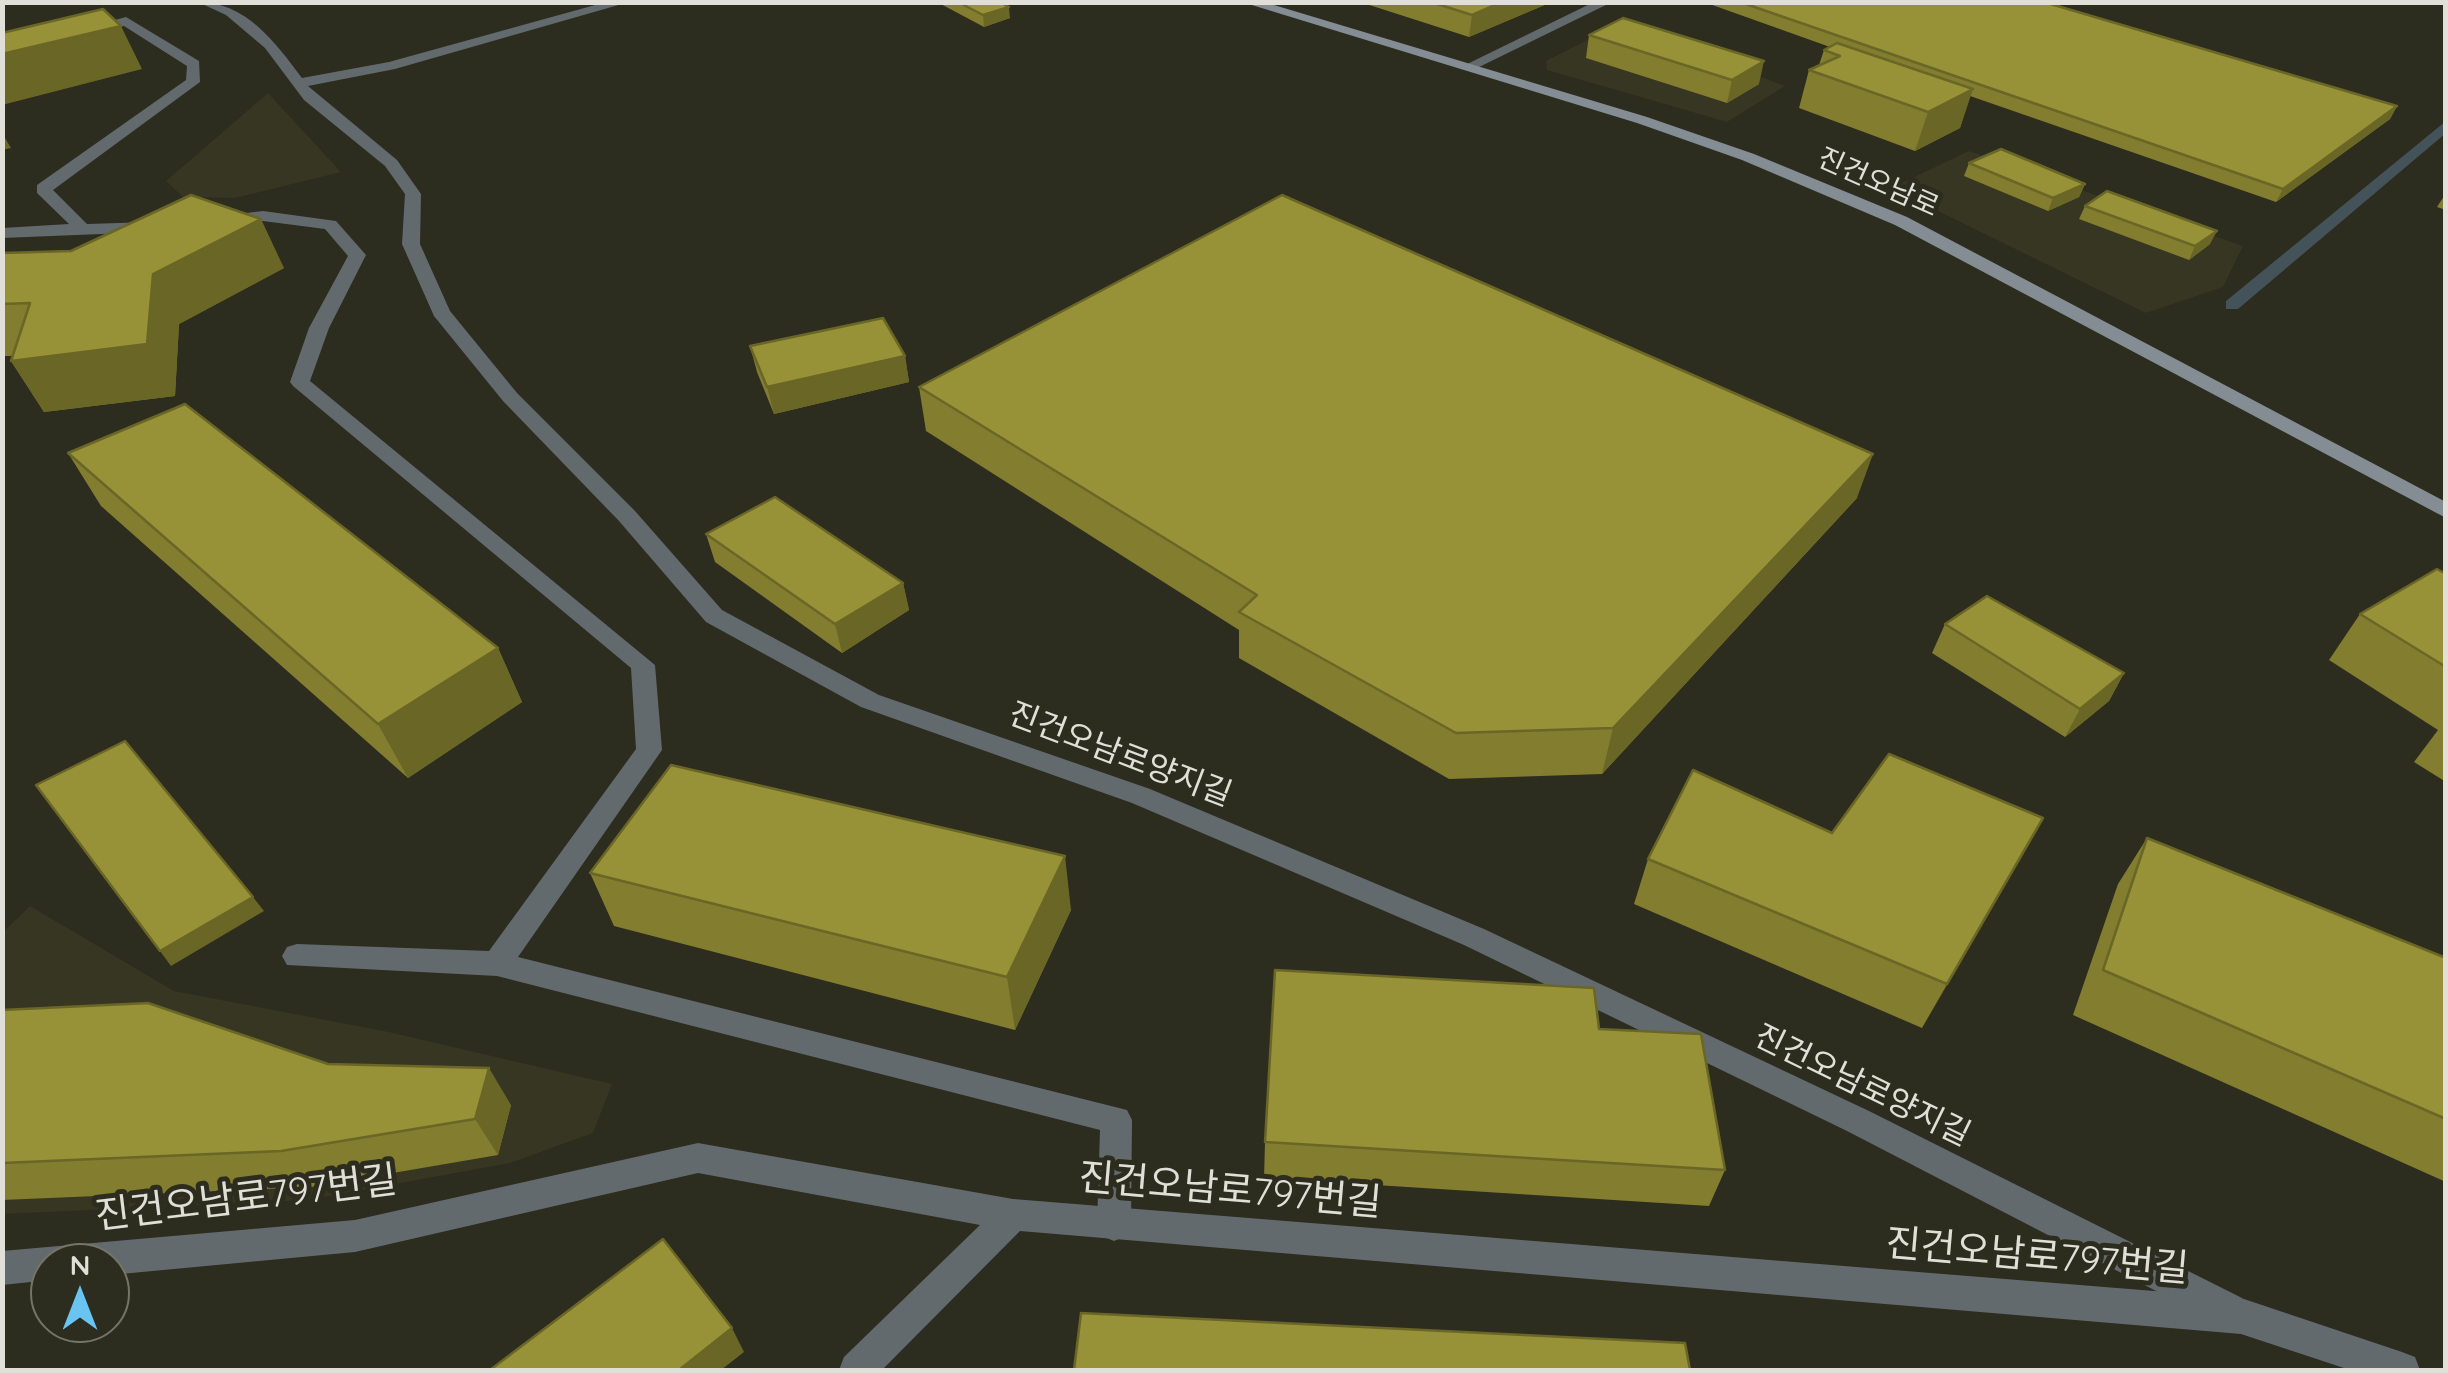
<!DOCTYPE html>
<html>
<head>
<meta charset="utf-8">
<style>
  body { margin:0 }
  #map { position:relative; width:2448px; height:1373px; overflow:hidden; background:#2c2c1f; font-family:Quicksand,sans-serif }
  canvas { display:block }
  .frame { position:absolute; inset:0; border:5px solid #e0e0d8; pointer-events:none }
  .north { position:absolute; left:30px; top:1243px; width:100px; height:100px; box-sizing:border-box; background:#2c2c1f; border:2px solid #747469; border-radius:50%; rotate:0deg; font-size:28px; font-weight:700; line-height:40px; text-align:center; color:#e0e0d8 }
  .north::after { content:''; display:block; margin:auto; width:35px; height:45px; background:#69c4f1; clip-path:polygon(50% 0,100% 100%,50% 72%,0 100%) }
</style>
</head>
<body>
<div id="map">
<canvas width="2448" height="1373"></canvas>
<div class="frame"></div>
<div class="north">N</div>
</div>
<script>
const ctx = document.querySelector('canvas').getContext('2d');
ctx.lineJoin = 'round';
function paint(path, color) { ctx.fillStyle = color; ctx.fill(path, 'evenodd'); }
function trace(path, color, width, dash) { ctx.strokeStyle = color; ctx.lineWidth = width; ctx.lineCap = dash ? 'butt' : 'round'; ctx.setLineDash(dash || []); ctx.stroke(path); }
function write(font, color, halo, rows, align = 'center') {
  ctx.font = font + ' Quicksand,"Noto Sans KR",sans-serif'; ctx.lineWidth = 10; ctx.setLineDash([]); ctx.textBaseline = 'middle'; ctx.strokeStyle = halo; ctx.fillStyle = color; for (const [text, x, y, turn = 0] of rows) {
    ctx.save(); ctx.translate(x, y); ctx.rotate((+turn || 0) * Math.PI / 180); ctx.textAlign = isNaN(turn) ? turn : align; if (halo) ctx.strokeText(text, 0, 0); ctx.fillText(text, 0, 0); ctx.restore();
  }
}
const built = new Path2D(`
  M1620 23 1785 86 1727 122 1547 70 1546 61Z
  M268 93 341 172 235 198 183 197 166 181Z
  M1969 151 2243 246 2223 287 2146 313 1891 188Z
  M30 906 174 991 389 1032 612 1084 593 1133 510 1163 308 1200 3 1214V932Z`);
const stream = new Path2D(`
  M2446 121V133L2238 309H2226V301Z`);
const service = new Path2D(`
  M198 2C246 2 275 42 302 78L389 62 606 2H629L395 69 308 86 397 160 421 194 420 244 450 311 517 393 635 511 722 610 879 695 1150 789 1484 929 1869 1111 2242 1298 2247 1310 2242 1322 2229 1327 2216 1322 1847 1131 1464 945 1132 803 861 707 706 622 619 521 503 401 434 316 402 244 405 194 385 166 304 100 265 48 226 15Z
  M1594 2H1612L1473 70 1461 67Z
  M126 17 199 61 200 82 53 190 87 224 151 222 160 227 151 232 2 238V228L69 224 37 193V185L186 80 187 66 124 26 85 34 78 30Z
  M263 211 336 221 366 255 329 328 310 381 655 665 662 750 518 957 1127 1110 1132 1120 1131 1225 1126 1236 1114 1241 1102 1236 1097 1225 1100 1130 497 976 287 965 282 956 287 947 297 944 489 951 636 749 631 668 293 386 290 382 309 328 348 256 325 229 263 221 221 226 212 221 221 216Z`);
const minor = new Path2D(`
  M698 1143 1013 1199 2241 1298 2402 1352 2415 1357 2420 1370H2350L2241 1334 1020 1231 882 1370H839L844 1357 980 1225 698 1173 355 1252 110 1275V1263H50V1280L2 1285V1251L355 1220Z`);
const secondary = new Path2D(`
  M1242 2H1264L1647 117 1754 154 1907 217 2446 502V518L1895 225 1742 160 1637 123Z`);
const wall = new Path2D(`
  M937 2H1000L1010 18 984 27Z
  M1360 2H1547V4L1469 37Z
  M1704 2H2044L2397 106 2390 119 2276 202 1970 96 1960 128 1915 151 1799 108 1809 70 1819 65 1824 50 1830 47Z
  M1589 35 1759 84 1727 103 1586 58Z
  M1969 163 2085 184 2079 197 2048 211 1964 176Z
  M2446 193V210L2437 207Z
  M2085 206 2210 244 2189 260 2079 219Z
  M2 253 284 268 179 324 175 396 44 412 11 361 13 356H2Z
  M750 346 905 356 909 382 774 414 757 372Z
  M919 387 1857 498 1602 774 1449 779 1239 658V630L926 431Z
  M68 453 498 648 522 702 408 778 101 506Z
  M706 534 903 583 909 610 842 653 715 562Z
  M2446 574V782L2414 762 2438 730 2329 660 2360 614Z
  M1945 624 2124 673 2109 701 2065 737 1932 653Z
  M2043 818 1922 1028 1634 904 1648 859Z
  M2147 838 2446 958V1182L2073 1015 2118 884Z
  M590 873 1071 910 1015 1030 614 926Z
  M2 1010 328 1064 511 1105 498 1155 311 1187 2 1200Z
  M1599 1029 1725 1170 1709 1206 1264 1178 1265 1142Z`);
const shadedWall = new Path2D(`
  M1502 2H1547V4L1469 37 1472 15Z
  M1009 7 1010 18 984 27 983 15Z
  M121 26 142 69 2 105V54Z
  M1764 61 1759 84 1727 103 1732 80Z
  M1973 89 1960 128 1915 151 1928 112Z
  M2397 106 2390 119 2276 202 2283 189Z
  M2 133 11 148 2 150Z
  M2085 184 2079 197 2048 211 2053 198Z
  M261 219 284 268 179 324 175 396 44 412 11 361 153 274Z
  M2217 231 2210 244 2189 260 2195 246Z
  M905 356 909 382 774 414 767 387Z
  M1873 454 1857 498 1602 774 1613 728Z
  M903 583 909 610 842 653 835 624Z
  M498 648 522 702 408 778 378 724Z
  M2124 673 2109 701 2065 737 2080 709Z
  M2043 818 2017 864 1922 1028 1947 984Z
  M1065 856 1071 910 1015 1030 1007 977Z
  M253 897 264 911 171 966 160 951Z
  M489 1068 511 1105 498 1155 475 1119Z
  M732 1328 744 1352 721 1370H679Z`);
const building = new Path2D(`
  M958 2H1000L1009 7 983 15Z
  M1431 2H1502L1472 15Z
  M1740 2H2044L2397 106 2283 189Z
  M103 9 121 26 2 54V33Z
  M1623 18 1764 61 1732 80 1589 35Z
  M1837 43 1973 89 1928 112 1809 70 1840 56 1824 50Z
  M2001 149 2085 184 2053 198 1969 163Z
  M2107 191 2217 231 2195 246 2085 206Z
  M191 195 261 219 153 274 147 344 11 361 30 303 2 304V253L71 251Z
  M1282 195 1873 454 1613 728 1456 733 1239 612 1257 595 919 387Z
  M883 318 905 356 767 387 750 346Z
  M185 404 498 648 378 724 68 453Z
  M775 497 903 583 835 624 706 534Z
  M2437 569 2446 574V667L2360 614Z
  M1987 596 2124 673 2080 709 1945 624Z
  M125 741 253 897 160 951 36 785Z
  M1889 754 2043 818 1947 984 1648 859 1693 770 1832 833Z
  M671 765 1065 856 1007 977 590 873Z
  M2147 838 2446 958V1119L2103 970Z
  M1275 970 1594 988 1599 1029 1701 1034 1725 1170 1265 1142Z
  M148 1003 328 1064 489 1068 475 1119 281 1151 2 1163V1010Z
  M663 1239 732 1328 679 1370H490Z
  M1081 1313 1685 1343 1690 1370H1074Z`);
const farStreetnames = [
  ["진건오남로",1878,183,24]
];
const streetNames = [
  ["진건오남로양지길",1120,755,21],
  ["진건오남로양지길",1862,1086,26]
];
const nearStreetnames = [
  ["진건오남로797번길",1230,1191,5],
  ["진건오남로797번길",246,1199,-7],
  ["진건오남로797번길",2037,1257,5]
];
paint(built, '#373622');
paint(stream, '#435359');
paint(service, '#636a6e');
paint(minor, '#636a6e');
paint(secondary, '#838d93');
paint(wall, '#827d2f');
paint(shadedWall, '#6a6626');
paint(building, '#979137');
trace(building, '#6a6626', 2.5);
write('28px', '#e0e0d8', '#2c2c1f', farStreetnames);
write('32px', '#e0e0d8', '#2c2c1f', streetNames);
write('38px', '#e0e0d8', '#2c2c1f', nearStreetnames);
</script>
</body>
</html>
